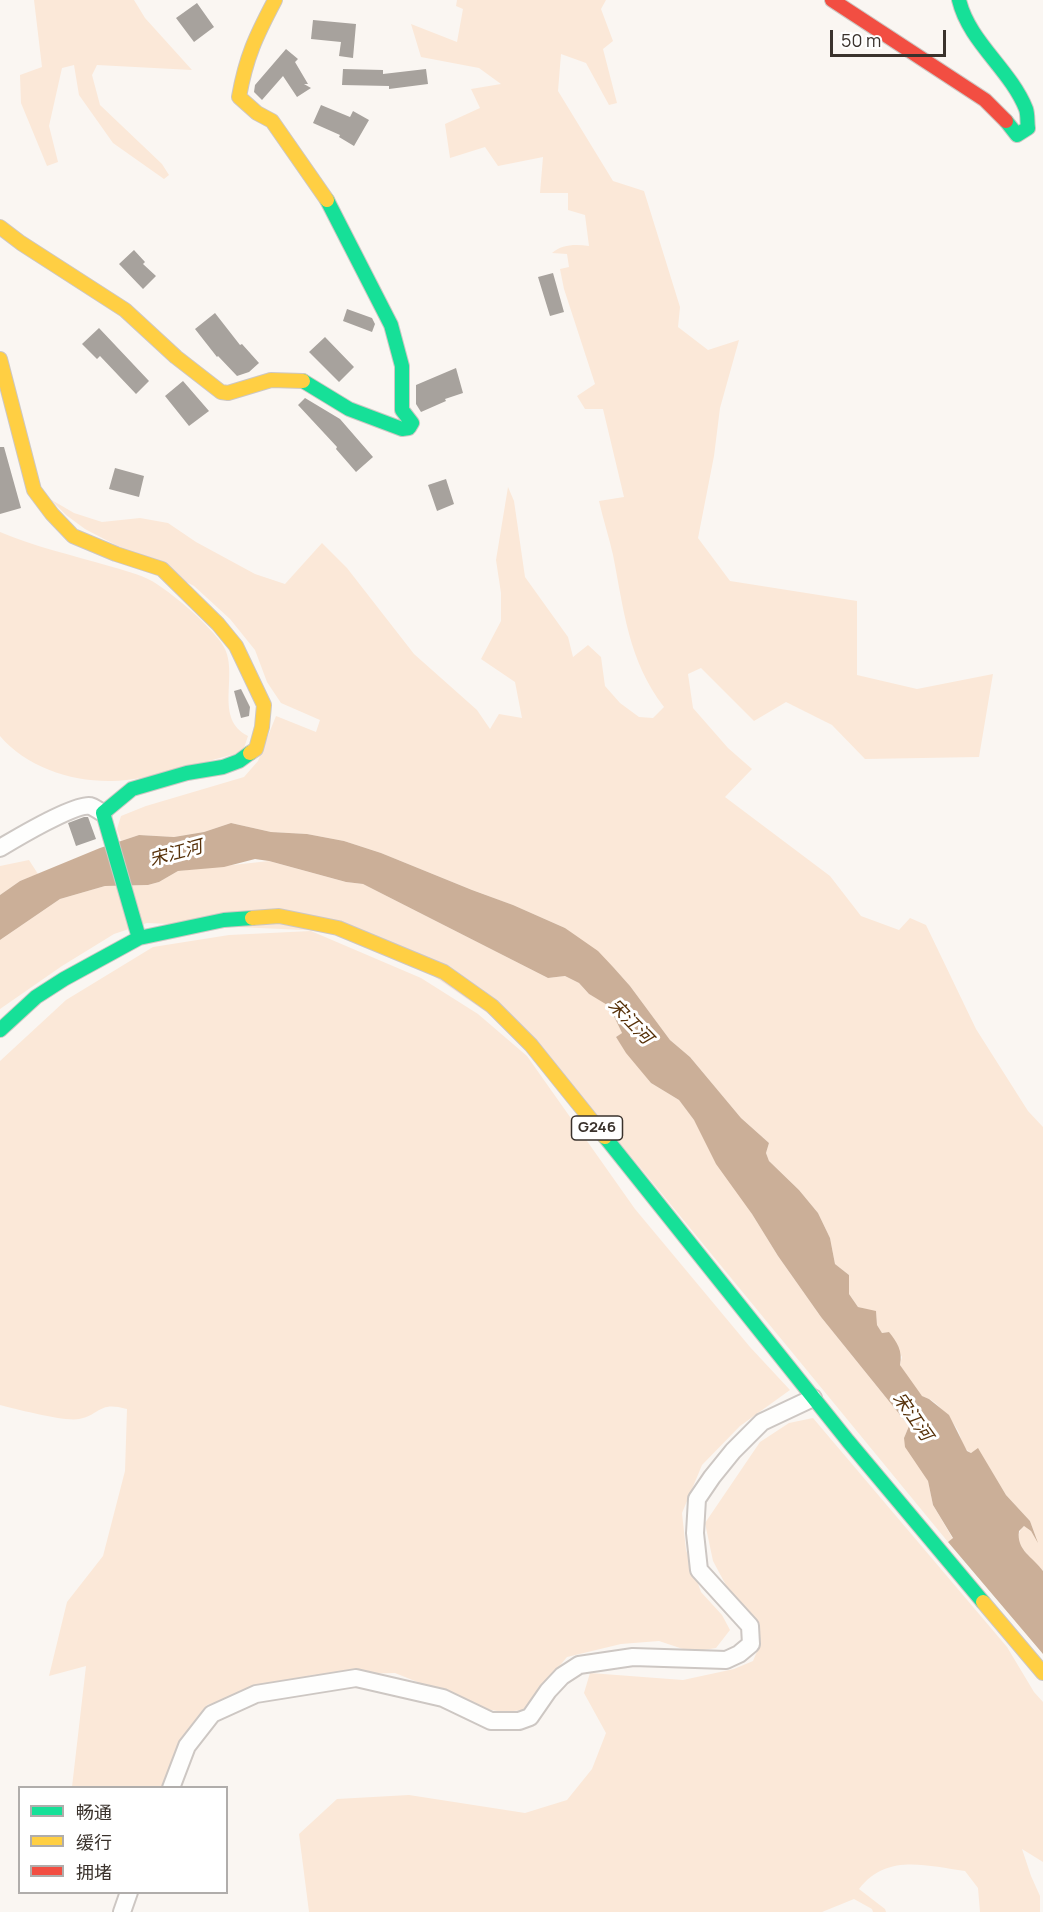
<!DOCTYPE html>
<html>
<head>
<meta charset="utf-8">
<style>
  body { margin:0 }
  #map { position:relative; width:1043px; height:1912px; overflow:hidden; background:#faf6f2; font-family:Manrope,"Noto Sans SC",sans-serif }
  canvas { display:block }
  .legend { position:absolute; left:18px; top:1786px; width:210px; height:108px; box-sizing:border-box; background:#fff; border:2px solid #b0adab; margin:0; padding:8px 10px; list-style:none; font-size:18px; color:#3a322c }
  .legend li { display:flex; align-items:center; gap:12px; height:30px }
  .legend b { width:30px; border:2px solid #b0adab }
  .scale { position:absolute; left:830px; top:30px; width:116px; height:27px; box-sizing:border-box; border:3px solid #3a322c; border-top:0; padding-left:8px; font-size:18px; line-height:21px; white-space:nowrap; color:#3a322c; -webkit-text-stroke:4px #fff; paint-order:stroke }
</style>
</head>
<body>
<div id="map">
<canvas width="1043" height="1912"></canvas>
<ul class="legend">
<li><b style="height:8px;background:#16e098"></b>畅通</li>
<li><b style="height:8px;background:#ffcf43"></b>缓行</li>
<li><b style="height:8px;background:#f24e42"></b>拥堵</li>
</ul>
<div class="scale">50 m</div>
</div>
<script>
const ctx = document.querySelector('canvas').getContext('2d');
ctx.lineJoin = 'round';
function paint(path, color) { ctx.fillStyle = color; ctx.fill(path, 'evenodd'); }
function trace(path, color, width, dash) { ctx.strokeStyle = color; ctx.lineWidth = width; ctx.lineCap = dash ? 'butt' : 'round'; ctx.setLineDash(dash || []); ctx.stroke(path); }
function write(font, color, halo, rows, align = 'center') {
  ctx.font = font + ' Manrope,"Noto Sans SC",sans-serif'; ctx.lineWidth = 6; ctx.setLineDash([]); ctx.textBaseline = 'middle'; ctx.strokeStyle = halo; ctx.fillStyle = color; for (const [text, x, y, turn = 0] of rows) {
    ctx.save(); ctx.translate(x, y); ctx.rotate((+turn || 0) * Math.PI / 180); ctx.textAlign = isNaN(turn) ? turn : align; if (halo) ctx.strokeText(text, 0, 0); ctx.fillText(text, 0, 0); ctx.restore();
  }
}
const green = new Path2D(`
  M34 0H134L145 18 192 70 97 65 92 75 100 105 162 164 169 175 164 179 113 143 79 95 74 65 62 68 49 126 58 162 47 166 21 103 20 75 42 67Z
  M457 0H606L601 9 613 41 603 49 617 103 609 105 586 63 561 54 558 91 613 181 644 191 680 307 678 327 708 350 739 340 720 408 714 456 698 538 730 581 857 601V675L917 689 993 674 979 757 865 759 832 725 786 702 754 721 701 668 688 674 693 708 728 748 752 769 725 797 830 876 861 916 899 930 910 918 926 925 976 1029 1028 1111 1043 1127V1571C1034 1559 1007 1542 1024 1526L1031 1531 1037 1540 1030 1521 1006 1495 978 1449 971 1453C961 1448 962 1437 957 1429 952 1420 940 1406 931 1400 928 1398 925 1398 922 1396 913 1390 906 1374 900 1365L902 1357 889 1332 882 1333 877 1325 876 1312 858 1307 849 1294V1275L835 1264 830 1238 818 1213 799 1190 769 1161 766 1153 769 1143 741 1118 690 1057 670 1040 630 986 614 968 565 928 513 905 472 890 381 853 344 841 307 834 271 832 231 823 204 832 174 837 139 835 121 841 117 829 121 816 146 806 244 777 258 761 276 716 316 732 320 720 281 703 267 682 255 650 230 619 194 586 85 529 66 515 50 499 74 513 102 522 140 518 168 523 196 542 255 574 285 584 322 543 347 568 414 654 477 710 490 729 499 714 522 718 515 682 481 659 501 621V593L496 560 508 487 514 501 525 577 568 637 573 657 588 645 601 657 605 686 620 703 639 717 653 718 664 707C628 660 624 610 613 555 609 537 603 519 599 501L624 497 603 409H585L577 396 595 384 564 289 560 269 569 267 567 254 552 253C562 244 576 244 589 246L585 215 568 210V193H540L543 157 498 166 485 147 450 158 445 124 480 108 471 89 501 84 479 68 421 57 411 24 457 42 463 9 456 6Z
  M0 532C35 547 72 555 109 566 123 570 139 574 152 581 166 589 194 612 205 624 211 631 221 640 225 649 238 677 214 719 248 736L244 748 235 754C198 763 150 780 112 781 72 782 26 767 0 736Z
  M29 860 38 874 20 881 0 895V866Z
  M269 861 346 882 363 884 548 978 565 976 579 983 589 994 609 1005 622 1033 616 1037 651 1083 679 1100 694 1120 778 1256 821 1317 909 1426 904 1438 928 1481 933 1505 953 1539 948 1542 547 1054 371 933 147 923 114 934 62 966 0 1009V940L60 899 105 886 148 885 159 882 178 871Z
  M311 931 421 978 478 1014 527 1056 635 1209 750 1347 790 1390 740 1426 702 1465 682 1513 686 1550 701 1592 722 1615 730 1630 716 1648 692 1652 659 1641 621 1644 567 1657 523 1710 504 1712 485 1709 395 1673 312 1675 207 1705 161 1788 72 1787 86 1666 49 1676 67 1602 103 1556 125 1471 127 1409C98 1401 102 1414 79 1419 65 1422 16 1409 0 1405V1061L66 1000 153 947 229 935Z
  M813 1418 1007 1647 1034 1692 1043 1702V1862L1022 1849 1031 1876 1040 1896V1912H980L978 1888 965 1871C926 1866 887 1853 859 1889L885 1909 886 1912H873L872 1909 854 1899 822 1912H309L299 1834 337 1799 409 1795 525 1813 567 1800 592 1769 606 1733 584 1693 590 1673 683 1680 734 1669 753 1661 760 1644 757 1623 728 1589 713 1561 705 1523 760 1442 789 1423Z`);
const water = new Path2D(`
  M231 823 271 832 307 834 344 841 381 853 472 890 513 905 565 928 598 951 614 968 630 986 670 1040 690 1057 741 1118 769 1143 766 1153 769 1161 799 1190 818 1213 830 1238 835 1264 849 1275V1294L858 1307 876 1311 877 1325 882 1333 889 1332C897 1342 903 1351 900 1365L922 1396 929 1399 949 1415 967 1451 971 1453 978 1448 1006 1495 1030 1521 1038 1543 1031 1531 1024 1526 1019 1531C1016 1550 1033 1557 1043 1571V1654L948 1542 953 1538 933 1505 928 1481 905 1447 904 1438 909 1426 821 1317 778 1256 752 1214 716 1164 694 1120 679 1100 651 1083 626 1053 616 1037 622 1033 609 1006 589 994 579 983 565 976 548 978 363 884 346 882 269 861 255 859 224 867 178 871 159 882 148 885 105 886 60 899 0 940V895L20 881 100 848 139 835 174 837 204 832Z`);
const building = new Path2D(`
  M197 3 214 27 194 42 176 18Z
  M313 20 356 24 353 58 339 56 341 42 311 39Z
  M286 49 298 59 295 62 308 84H304L311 88 297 97 283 76 262 100 254 92 255 85Z
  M343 69 383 70V74L426 69 428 84 389 89V86L342 85Z
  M321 105 350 117 353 111 369 120 354 146 339 137 340 135 313 123Z
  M134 250 145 262 143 264 156 276 143 289 119 264Z
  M553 273 564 312 550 316 538 277Z
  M347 309 372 318 375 324 372 332 343 321Z
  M215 313 240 345 242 344 259 363 249 372 237 376 218 356 217 357 195 329Z
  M99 328 149 381 136 394 100 356 97 359 82 344Z
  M325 337 354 367 339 382 309 352Z
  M456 368 463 393 445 399 446 401 421 412 416 404V385Z
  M183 381 209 411 189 426 165 396Z
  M305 398 340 419 373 457 356 472 336 449 337 447 298 405Z
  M0 447H4L21 508 0 514Z
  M115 468 144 476 139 497 109 489Z
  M446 479 454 504 437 511 428 485Z
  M241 689 250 707 249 716 241 718 234 691Z
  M84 817H88L96 839 76 846 68 823Z`);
const street = new Path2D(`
  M0 848C15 839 75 803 90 806 94 807 99 811 103 813
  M171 1788 187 1746 212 1714 256 1694 356 1678 443 1698 491 1721H519L530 1717 548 1691 562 1676 579 1665 633 1657 726 1660 739 1654 751 1644 750 1626 699 1570 695 1533 697 1499 712 1477 733 1451 762 1422 813 1398
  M122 1912 129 1892`);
const fast = new Path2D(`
  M959 0C969 42 1010 69 1026 109 1028 115 1027 122 1028 128L1017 135 1006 121
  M303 381 349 409 402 429 409 428 412 423 402 410V366L391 325 327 200
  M139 938 103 813 132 789 187 773 223 767 239 761 250 753
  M0 1030 36 997 64 979 139 938 224 920 252 918
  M605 1137 848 1441 983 1602`);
const slow = new Path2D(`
  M275 0C256 36 246 57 239 97L257 113 272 121 327 200
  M0 227 21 243 125 310 176 357 221 392 228 393 271 380 303 381
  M0 359 34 490 52 514 73 536 116 554 162 569 218 624 236 646 264 705 262 727 256 749 250 753
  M252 918 279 916 338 928 444 972 492 1006 531 1045 605 1137
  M983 1602 1043 1673`);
const jam = new Path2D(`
  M832 0 985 100 1006 121`);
const shields = [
  [597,1128,51]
];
const shieldNames = [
  ["G246",597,1128]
];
const waterNames = [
  ["宋江河",176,854,-15],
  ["宋江河",630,1022,46],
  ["宋江河",912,1417,55]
];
paint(green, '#fbe8d8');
paint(water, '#cbaf98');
paint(building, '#a7a29d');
trace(street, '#cdc7c3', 20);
trace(fast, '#cdc7c3', 16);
trace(slow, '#cdc7c3', 16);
trace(jam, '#cdc7c3', 16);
trace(street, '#fefefd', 16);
trace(fast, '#16e098', 14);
trace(slow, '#ffcf43', 14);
trace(jam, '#f24e42', 14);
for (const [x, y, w] of shields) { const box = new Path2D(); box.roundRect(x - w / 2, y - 12, w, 24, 4.5); ctx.fillStyle = '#fff'; ctx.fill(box); trace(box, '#3a322c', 1.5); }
write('bold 15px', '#3a322c', null, shieldNames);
write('italic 18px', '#563008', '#fff', waterNames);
</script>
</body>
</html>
